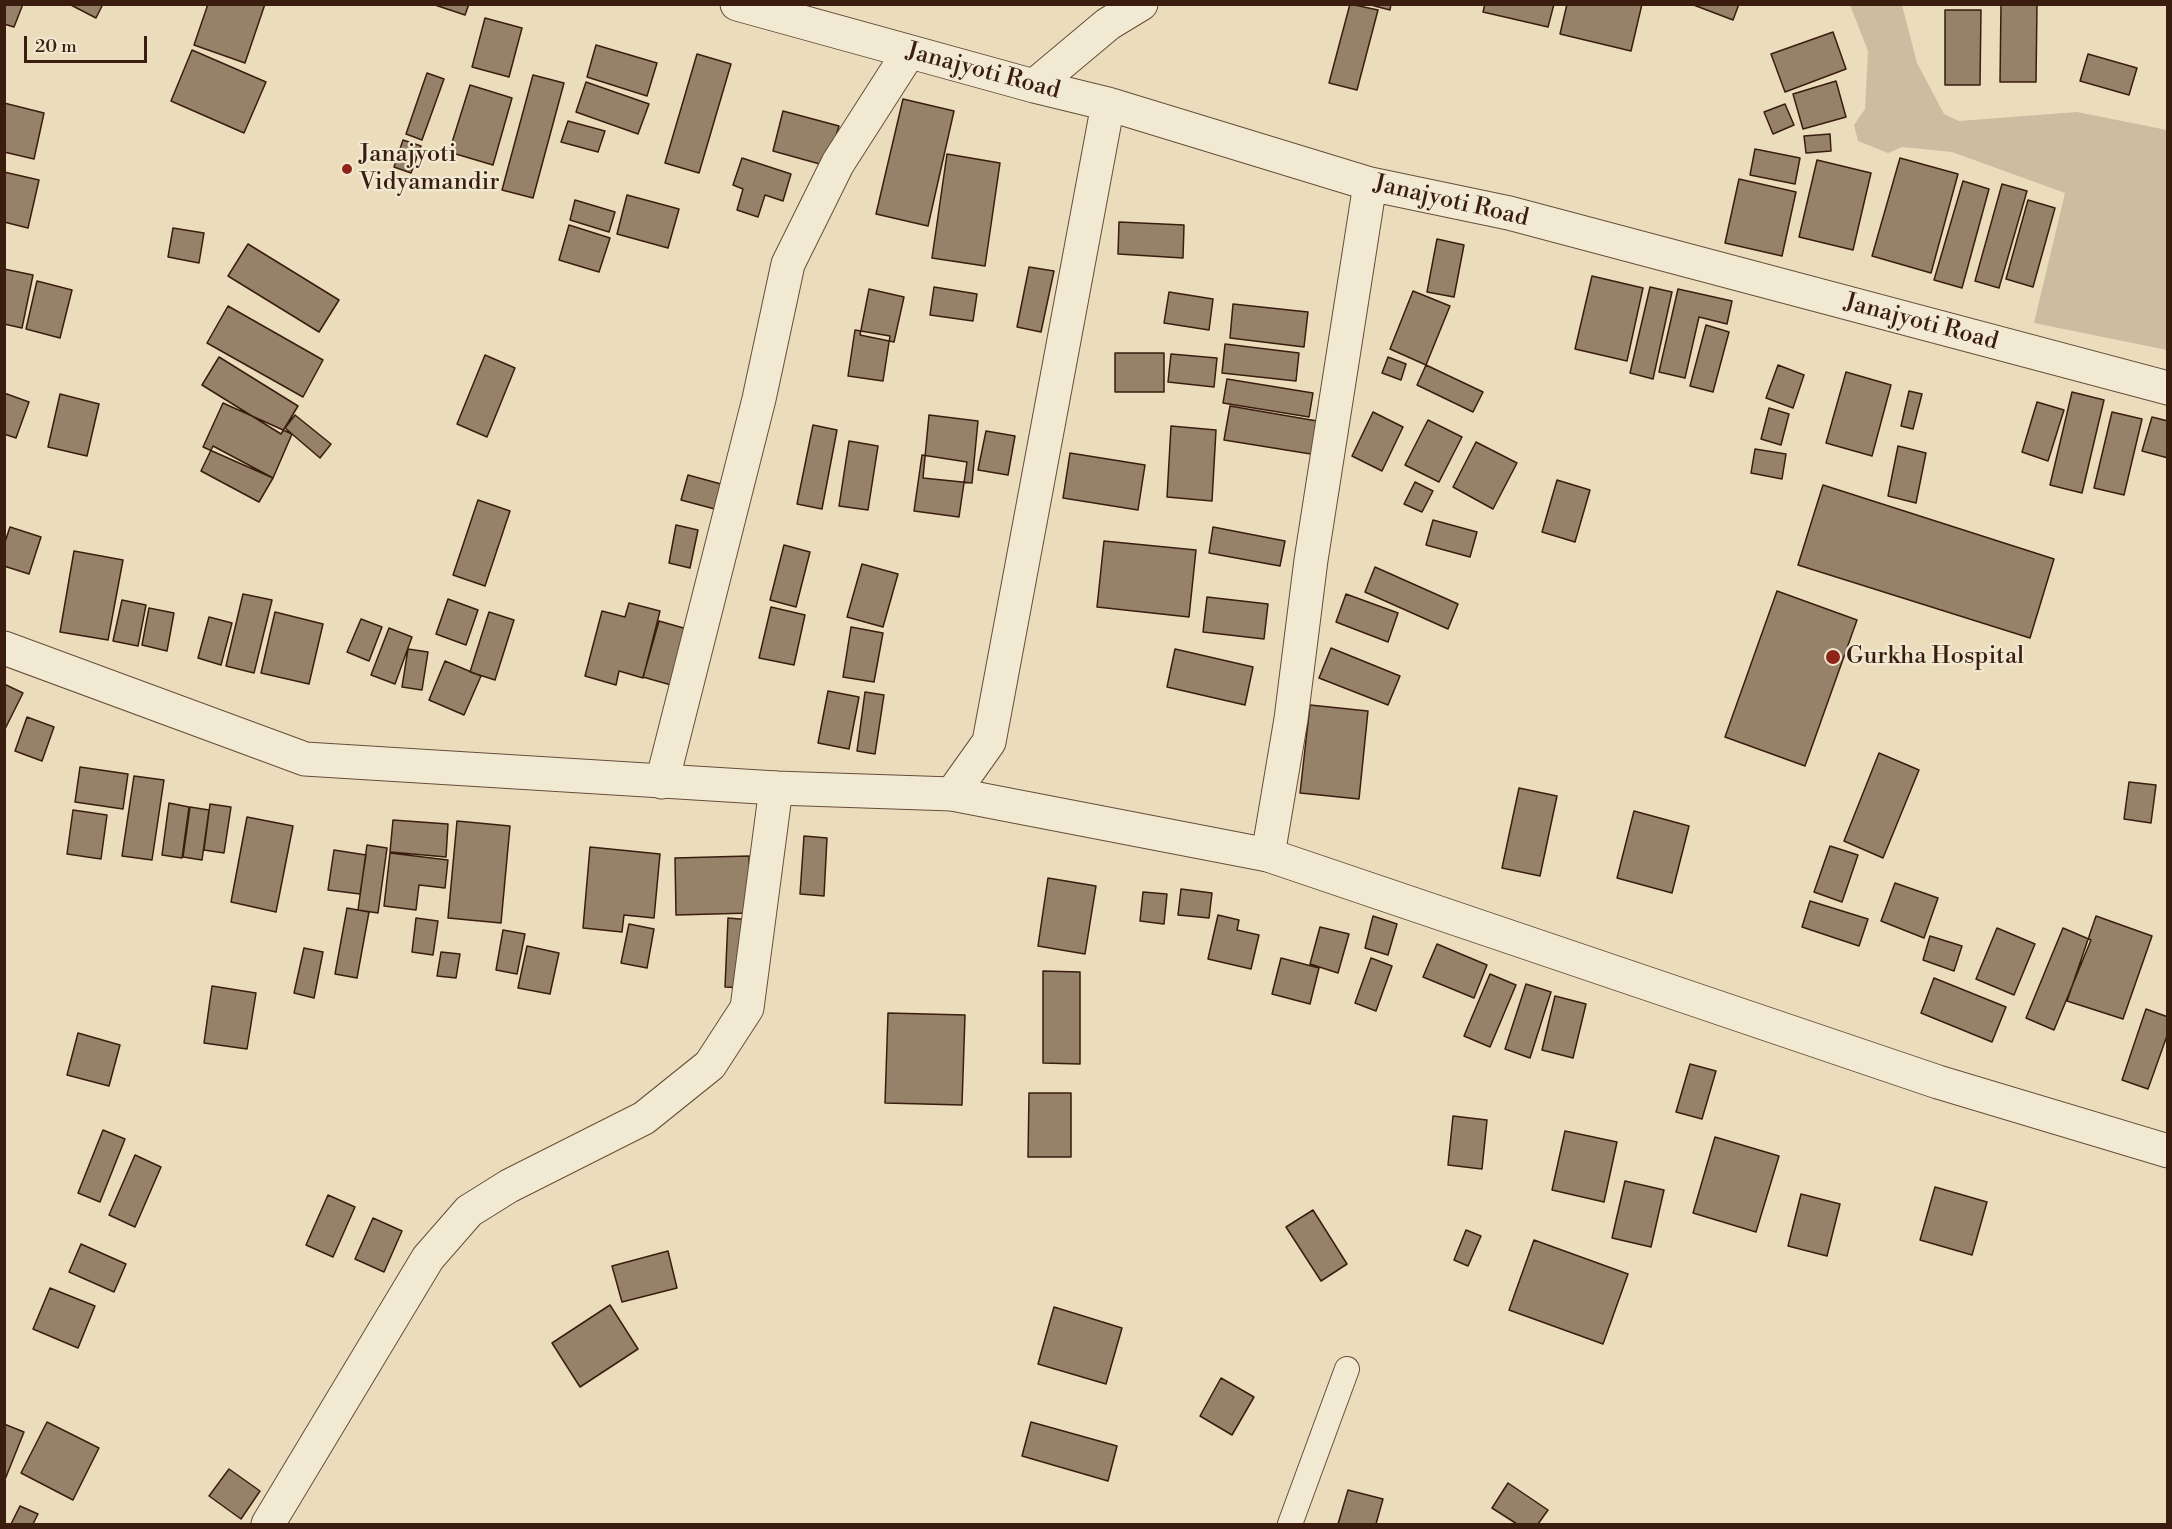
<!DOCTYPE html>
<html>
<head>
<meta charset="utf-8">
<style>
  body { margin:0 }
  #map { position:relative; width:2172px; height:1529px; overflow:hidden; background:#ebddbc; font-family:"Libre Bodoni",serif }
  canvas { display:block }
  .frame { position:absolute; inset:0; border:6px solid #3a1d0f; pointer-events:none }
  .scale { position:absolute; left:24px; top:36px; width:123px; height:27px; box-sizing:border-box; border:3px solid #3a1d0f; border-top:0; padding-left:8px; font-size:18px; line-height:21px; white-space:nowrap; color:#3a1d0f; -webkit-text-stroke:4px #f2e9d3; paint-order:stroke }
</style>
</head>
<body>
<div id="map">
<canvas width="2172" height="1529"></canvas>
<div class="frame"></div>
<div class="scale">20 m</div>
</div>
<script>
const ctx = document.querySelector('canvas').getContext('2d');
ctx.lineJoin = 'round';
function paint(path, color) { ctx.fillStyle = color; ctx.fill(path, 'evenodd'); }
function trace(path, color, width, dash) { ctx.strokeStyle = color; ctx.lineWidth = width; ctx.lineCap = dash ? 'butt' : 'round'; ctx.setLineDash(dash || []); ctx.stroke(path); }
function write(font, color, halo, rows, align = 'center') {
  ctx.font = font + ' "Libre Bodoni",serif'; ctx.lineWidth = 4.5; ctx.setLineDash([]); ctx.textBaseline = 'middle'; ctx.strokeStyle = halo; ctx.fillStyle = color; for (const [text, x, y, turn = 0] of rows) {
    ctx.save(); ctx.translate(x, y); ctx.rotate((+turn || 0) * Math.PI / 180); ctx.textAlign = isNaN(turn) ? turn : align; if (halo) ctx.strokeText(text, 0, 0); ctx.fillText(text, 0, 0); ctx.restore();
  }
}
const green = new Path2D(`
  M1850 5H1902L1917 63 1944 114 1959 121 2077 112 2167 130V350L2034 323 2065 193 1952 152 1902 147 1888 153 1858 141 1854 125 1865 109 1868 51Z`);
const building = new Path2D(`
  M4 4H23L14 27 4 24Z
  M69 4H103L96 18Z
  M208 4H265L245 63 194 45Z
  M432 4H469L465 15Z
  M1350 4 1378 10 1357 90 1329 83Z
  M1367 4H1391L1390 10Z
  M1485 4H1554L1548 27 1483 12Z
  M1567 4H1642L1631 51 1560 34Z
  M1691 4H1739L1733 20Z
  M2001 4H2037L2036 82H2000Z
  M1945 10H1981L1980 85H1945Z
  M485 18 522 28 509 77 472 67Z
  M1833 32 1846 69 1785 92 1771 54Z
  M596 45 657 63 647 96 587 77Z
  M192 50 266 82 244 133 171 101Z
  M697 54 731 64 699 173 665 163Z
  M2088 54 2137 68 2129 95 2080 81Z
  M427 73 444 79 422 140 406 134Z
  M533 75 564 83 533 198 502 190Z
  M1836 81 1846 117 1803 129 1793 94Z
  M586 82 649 104 638 134 576 112Z
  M470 85 512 98 493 165 449 152Z
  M903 99 954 111 928 226 876 214Z
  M4 103 44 113 34 159 4 152Z
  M1785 104 1794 125 1773 134 1764 112Z
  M783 111 839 126 827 166 773 151Z
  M568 121 605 131 598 152 561 142Z
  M1830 134 1831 151 1806 153 1804 136Z
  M403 140 421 146 411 173 394 167Z
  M1755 149 1800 158 1795 184 1750 175Z
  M947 154 1000 163 985 266 932 258Z
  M742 158 791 174 783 201 765 195 758 217 737 210 743 189 733 185Z
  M1900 158 1958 174 1931 273 1872 256Z
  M1817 160 1871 173 1853 250 1799 237Z
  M4 172 39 180 28 228 4 222Z
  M1739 179 1796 192 1782 256 1725 243Z
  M1963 181 1989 189 1962 288 1934 280Z
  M2002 184 2027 191 1999 288 1975 281Z
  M627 195 679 209 668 248 617 234Z
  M575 200 615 212 609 232 570 220Z
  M2028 200 2055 208 2033 287 2006 279Z
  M1119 222 1184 225 1183 258 1118 254Z
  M569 225 610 238 599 272 559 260Z
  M173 228 204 233 199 263 168 257Z
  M1437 239 1464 245 1454 297 1427 292Z
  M248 244 339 300 319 332 228 276Z
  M1029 267 1054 271 1041 332 1017 327Z
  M4 269 33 275 22 328 4 324Z
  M1592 276 1643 288 1627 361 1575 349Z
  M37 281 72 290 60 338 26 329Z
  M934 287 977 294 973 321 930 315Z
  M1650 287 1672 292 1653 379 1630 373Z
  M869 289 904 297 894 342 860 335Z
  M1678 289 1732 301 1727 324 1699 317 1685 378 1659 372Z
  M1413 291 1450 306 1426 365 1390 349Z
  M1169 292 1213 299 1209 330 1164 323Z
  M1233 304 1308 312 1304 347 1230 338Z
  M228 306 323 360 303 397 207 343Z
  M1706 325 1729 332 1713 392 1690 386Z
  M855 330 890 336 883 381 848 376Z
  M1225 344 1299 353 1296 381 1222 373Z
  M1115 353H1164V392H1115Z
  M1171 354 1217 358 1214 387 1168 382Z
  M485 355 515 368 487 437 457 424Z
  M219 357 298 406 281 434 202 385Z
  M1388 357 1406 364 1401 380 1382 373Z
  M1426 365 1483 392 1473 412 1417 385Z
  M1778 365 1804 375 1793 408 1766 398Z
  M1846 372 1891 385 1872 456 1826 443Z
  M1227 379 1313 393 1309 417 1223 403Z
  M1909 391 1922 394 1913 429 1901 426Z
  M2072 392 2104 400 2082 493 2050 485Z
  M4 393 29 402 16 438 4 434Z
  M60 394 99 404 87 456 48 447Z
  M2037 402 2064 410 2048 461 2022 452Z
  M223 403 292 434 273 478 203 447Z
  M1230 406 1323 422 1317 455 1224 440Z
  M1769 408 1789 414 1781 445 1761 439Z
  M1373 412 1403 427 1382 471 1352 456Z
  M2112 412 2142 419 2124 495 2094 488Z
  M295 415 331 444 320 458 285 428Z
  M929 415 978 421 972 483 923 478Z
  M2152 417 2168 421V458L2142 451Z
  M1428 420 1462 437 1439 482 1405 465Z
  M813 425 837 430 822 509 797 504Z
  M1171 426 1216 430 1212 501 1167 497Z
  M986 431 1015 436 1008 475 978 470Z
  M849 441 878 446 868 510 839 506Z
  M1476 442 1517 463 1493 509 1453 487Z
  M213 446 273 478 259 502 201 471Z
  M1898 446 1926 453 1916 503 1888 496Z
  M1755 449 1786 454 1782 479 1751 473Z
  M1070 453 1145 465 1138 510 1063 498Z
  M922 455 967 462 959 517 914 511Z
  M688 475 732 487 726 512 681 500Z
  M1557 480 1590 490 1575 542 1542 532Z
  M1415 482 1433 491 1422 512 1404 504Z
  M1823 485 2054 559 2030 638 1798 565Z
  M478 500 510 511 485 586 453 575Z
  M1433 520 1477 532 1470 557 1426 545Z
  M676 525 698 530 690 568 669 563Z
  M10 527 41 537 29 574 4 566V545Z
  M1213 527 1285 541 1280 566 1209 553Z
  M1104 541 1196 550 1189 617 1097 607Z
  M784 545 810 552 796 607 770 600Z
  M74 551 123 560 108 640 60 632Z
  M862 564 898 574 883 627 847 617Z
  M1375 567 1458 604 1448 629 1365 592Z
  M1777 591 1857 620 1805 766 1725 737Z
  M243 594 272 600 254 673 226 666Z
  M1346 594 1398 613 1388 642 1336 622Z
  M1207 597 1268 604 1264 639 1203 632Z
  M448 599 478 610 466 645 436 634Z
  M122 600 146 605 138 646 113 641Z
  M629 603 660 611 643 678 619 671 616 685 585 676 602 611 625 617Z
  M771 607 805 615 794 665 759 658Z
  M149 608 174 613 167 651 142 645Z
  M275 612 323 624 309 684 261 673Z
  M489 612 514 620 495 680 470 672Z
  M209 617 232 623 221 665 198 658Z
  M361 619 382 627 369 661 347 652Z
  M659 621 687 629 671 685 643 677Z
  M851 627 883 633 874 682 843 677Z
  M389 628 412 637 395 684 371 675Z
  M1331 648 1400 676 1388 705 1319 678Z
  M408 649 428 652 422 690 402 687Z
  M1175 649 1253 667 1245 705 1167 687Z
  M445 661 481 676 464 715 429 700Z
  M4 684 23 693 4 731Z
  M828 691 859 697 849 749 818 743Z
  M865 692 884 695 875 754 857 751Z
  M1310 705 1368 711 1359 799 1300 793Z
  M27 717 54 727 42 761 15 751Z
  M1879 753 1919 770 1883 858 1844 841Z
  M80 767 128 774 123 809 75 802Z
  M134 776 164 780 152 860 122 856Z
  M2129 782 2156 785 2151 823 2124 819Z
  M1519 788 1557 796 1540 876 1502 868Z
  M169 803 189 807 182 858 162 855Z
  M210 804 231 807 224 853 204 850Z
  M190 807 209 810 202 860 183 857Z
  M73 810 107 815 101 859 67 854Z
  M1634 811 1689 826 1672 893 1617 878Z
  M247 817 293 826 276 912 231 902Z
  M393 820 448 824 446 857 390 852Z
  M457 821 510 826 501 923 448 918Z
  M804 836 827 838 824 896 800 894Z
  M367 845 387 848 378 913 358 910Z
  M1830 846 1858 855 1842 902 1814 892Z
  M590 847 660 854 654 918 624 915 622 932 583 928Z
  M334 850 366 855 360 894 328 890Z
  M390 853 448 860 445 888 419 885 416 910 384 906Z
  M749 856 751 913 676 915 675 858Z
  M1048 878 1096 886 1085 954 1038 946Z
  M1895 883 1938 898 1924 938 1881 921Z
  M1181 889 1212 893 1209 918 1178 915Z
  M1143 892 1167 894 1164 924 1140 921Z
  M1810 901 1868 919 1859 946 1802 927Z
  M347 908 369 912 357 978 335 974Z
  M1218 915 1239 920 1237 930 1259 935 1251 969 1208 959Z
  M1373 916 1397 924 1388 955 1365 948Z
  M2096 916 2152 936 2123 1019 2067 1001Z
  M416 918 438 921 433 955 412 952Z
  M728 918 751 920 747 988 725 987Z
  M629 924 654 929 647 968 621 963Z
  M1320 927 1349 934 1338 973 1310 964Z
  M1997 928 2035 944 2014 995 1976 979Z
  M2063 928 2091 940 2054 1030 2026 1018Z
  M503 930 525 934 517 974 496 970Z
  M1930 936 1962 946 1954 971 1923 960Z
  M1437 944 1487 965 1474 998 1423 977Z
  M527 946 559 953 550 994 518 988Z
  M304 948 323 952 314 998 294 993Z
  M441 952 460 954 456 978 437 976Z
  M1281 958 1319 968 1310 1004 1272 994Z
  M1371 958 1392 966 1376 1011 1355 1003Z
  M1043 971 1080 972V1064L1043 1063Z
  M1490 974 1516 985 1490 1047 1464 1036Z
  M1934 978 2006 1007 1992 1042 1921 1013Z
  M1526 984 1551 992 1530 1058 1505 1049Z
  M212 986 256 993 247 1049 204 1043Z
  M1555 996 1586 1004 1573 1058 1542 1050Z
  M2146 1009 2168 1017V1033L2148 1089 2122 1080Z
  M888 1013 965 1015 962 1105 885 1103Z
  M78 1033 120 1045 109 1086 67 1075Z
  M1690 1064 1716 1071 1702 1119 1676 1112Z
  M1029 1093H1071V1157H1028Z
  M1453 1116 1487 1120 1482 1169 1448 1165Z
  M103 1130 125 1139 100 1202 78 1193Z
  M1565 1131 1617 1142 1604 1202 1552 1190Z
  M1715 1137 1779 1156 1756 1232 1693 1213Z
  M135 1155 161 1167 135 1227 109 1215Z
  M1625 1181 1664 1190 1651 1247 1612 1238Z
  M1935 1187 1987 1202 1972 1255 1920 1240Z
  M1801 1194 1840 1204 1827 1256 1788 1246Z
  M328 1195 355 1207 333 1257 306 1245Z
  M1313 1210 1347 1264 1321 1281 1286 1227Z
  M373 1218 402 1231 384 1272 355 1259Z
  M1466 1230 1481 1236 1468 1266 1454 1260Z
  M1534 1240 1628 1274 1603 1344 1509 1310Z
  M81 1244 126 1264 114 1292 69 1272Z
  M668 1251 677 1288 622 1302 612 1266Z
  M50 1288 95 1306 78 1348 33 1329Z
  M610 1305 638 1349 580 1387 552 1343Z
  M1054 1307 1122 1328 1106 1384 1038 1364Z
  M1221 1378 1254 1397 1232 1435 1200 1416Z
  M47 1422 99 1448 73 1500 21 1473Z
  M1031 1422 1117 1446 1108 1481 1022 1456Z
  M4 1424 24 1432 4 1482Z
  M229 1469 260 1491 241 1519 209 1496Z
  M1508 1483 1548 1510 1538 1524H1517L1492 1508Z
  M1348 1490 1383 1499 1376 1524H1338Z
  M20 1506 38 1514 33 1524H11Z`);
const service = new Path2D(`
  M1290 1524 1347 1369`);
const minor = new Path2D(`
  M737 4 1034 86 1108 104 1370 184 1509 213 2168 388
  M1034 86 1108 24 1141 4
  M662 782 759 399 788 264 838 163 909 52
  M952 794 989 742 1108 104
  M1268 855 1291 719 1311 560 1370 184
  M268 1524 428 1258 469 1211 509 1186 644 1118 710 1065 747 1008 776 788`);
const tertiary = new Path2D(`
  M4 648 305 759 776 788 952 794 1268 855 1938 1082 2168 1151`);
const markers = [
  [347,169,6,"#8f2418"],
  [1833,657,8,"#8f2418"]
];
const streetNames = [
  ["Janajyoti Road",983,72,15],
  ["Janajyoti Road",1451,202,13],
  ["Janajyoti Road",1921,323,15]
];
const poiNames = [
  ["Janajyoti",359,155],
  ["Vidyamandir",359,183],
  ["Gurkha Hospital",1846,657]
];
paint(green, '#cdbc9f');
paint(building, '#968169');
trace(building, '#3a1d0f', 1.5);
trace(service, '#664d3a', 26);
trace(minor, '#664d3a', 35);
trace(tertiary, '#664d3a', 35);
trace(service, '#f2e9d3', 24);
trace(minor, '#f2e9d3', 33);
trace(tertiary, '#f2e9d3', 33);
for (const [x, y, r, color] of markers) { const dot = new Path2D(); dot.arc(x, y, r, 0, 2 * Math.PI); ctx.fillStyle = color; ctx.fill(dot); trace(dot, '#f2e9d3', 2); }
write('24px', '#3a1d0f', '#f2e9d3', streetNames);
write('24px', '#3a1d0f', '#f2e9d3', poiNames, 'left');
</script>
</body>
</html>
